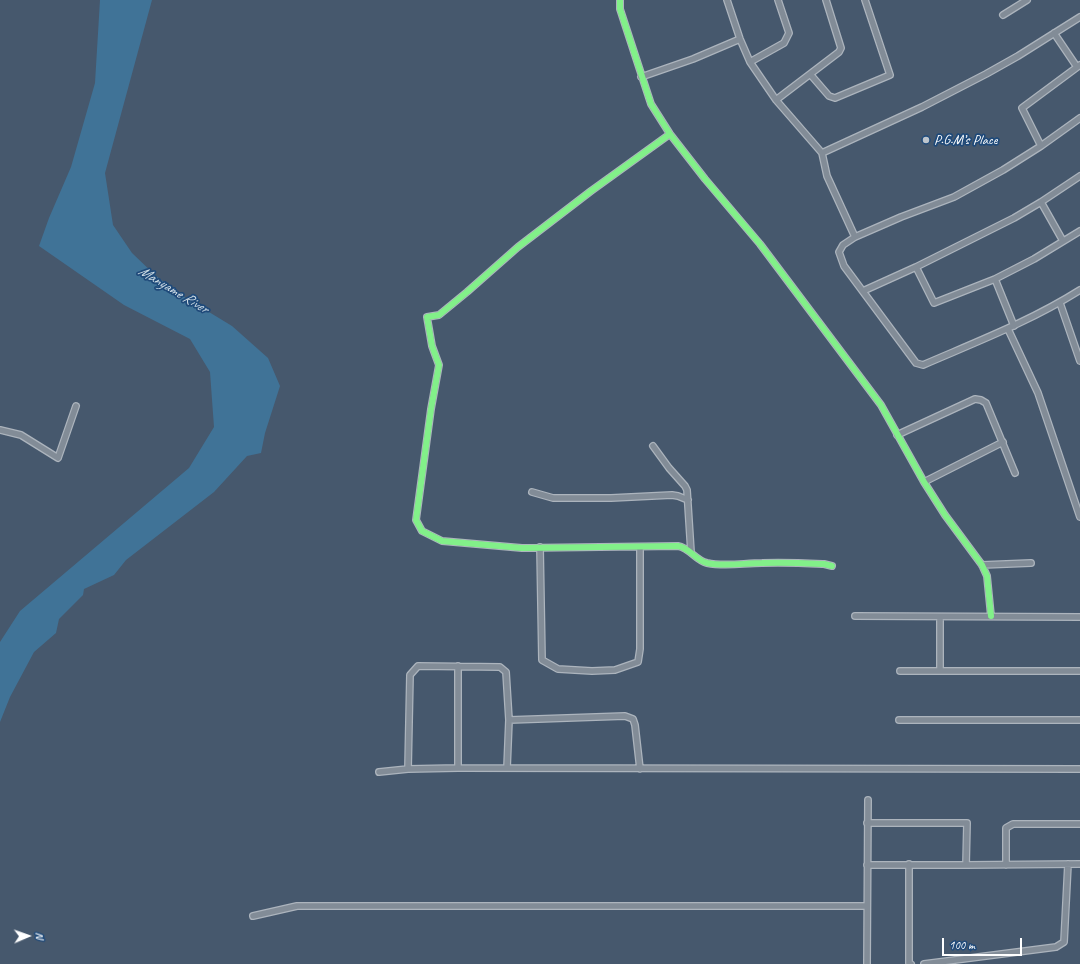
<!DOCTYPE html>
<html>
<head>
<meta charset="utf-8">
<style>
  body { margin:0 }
  #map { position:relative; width:1080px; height:964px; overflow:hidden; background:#46586d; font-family:Caveat,sans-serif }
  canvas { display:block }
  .north { position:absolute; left:8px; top:916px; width:40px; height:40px; -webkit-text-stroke:3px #1f4a7a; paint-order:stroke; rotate:88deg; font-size:11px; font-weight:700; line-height:16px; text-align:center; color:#fff }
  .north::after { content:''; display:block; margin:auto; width:14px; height:18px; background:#fff; clip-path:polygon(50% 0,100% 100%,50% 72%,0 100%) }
  .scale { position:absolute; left:942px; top:938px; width:80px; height:18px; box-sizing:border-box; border:2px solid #fff; border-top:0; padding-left:5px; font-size:12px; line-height:14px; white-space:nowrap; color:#fff; -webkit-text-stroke:3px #1f4a7a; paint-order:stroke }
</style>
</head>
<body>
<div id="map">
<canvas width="1080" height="964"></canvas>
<div class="north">N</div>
<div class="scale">100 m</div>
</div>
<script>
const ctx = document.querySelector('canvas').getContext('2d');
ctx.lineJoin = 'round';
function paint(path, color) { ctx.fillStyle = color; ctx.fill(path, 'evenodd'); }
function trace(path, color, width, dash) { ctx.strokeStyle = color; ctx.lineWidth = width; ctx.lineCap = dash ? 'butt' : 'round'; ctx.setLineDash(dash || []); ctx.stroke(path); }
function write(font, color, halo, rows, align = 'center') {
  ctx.font = font + ' Caveat,sans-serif'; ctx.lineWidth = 3.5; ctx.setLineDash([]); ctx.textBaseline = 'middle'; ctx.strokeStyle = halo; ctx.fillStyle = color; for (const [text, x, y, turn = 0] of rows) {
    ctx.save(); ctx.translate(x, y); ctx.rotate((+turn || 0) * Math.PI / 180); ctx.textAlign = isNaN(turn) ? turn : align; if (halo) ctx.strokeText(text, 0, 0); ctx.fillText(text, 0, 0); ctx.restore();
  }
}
const water = new Path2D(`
  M100 0H152L105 173 113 225 132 253 156 276 181 295 232 326 268 358 280 386 265 433 261 453 247 456 214 492 126 560 114 575 84 589 83 595 59 619 56 633 34 652 10 697 0 722V642L20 611 189 468 214 427 210 372 190 339 124 305 39 246 49 218 71 167 95 83Z`);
const minor = new Path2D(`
  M620 0V9L651 104 670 134 705 179 760 244 881 405 924 482 945 515 982 565 987 576 991 616
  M727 0 740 39 750 62 776 100 822 153 827 176 855 237
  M1003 15 1027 0
  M1054 33 1077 67
  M750 62 784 43 789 33 778 0
  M810 74 829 96 835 98 890 75 865 0
  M641 77 693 59 740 39
  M776 100 839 52 841 48 826 0
  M1080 118 1041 146 1003 170 954 197 901 217 855 237 843 245 839 252 844 266 916 363 923 365C976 342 1031 321 1080 290
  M670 134 591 191 518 247 467 292 439 315 427 317 432 346 439 365 431 409 416 520 422 531 442 541 522 548 678 546C690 548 695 560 707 563 725 567 744 563 762 563 783 562 803 563 824 564L832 566
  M1041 146 1022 108 1080 65
  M822 153 922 107 986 74 1018 56 1080 17
  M1041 202 1063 241
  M916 267 934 303 995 279 1034 259 1080 231
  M995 279 1014 326
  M863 291 916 267 1014 218 1041 202 1080 176
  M1060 303 1080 361
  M1008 329 1038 393 1080 517
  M0 430 21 435 58 458 76 406
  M897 435 975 399 981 400 986 403 1015 473
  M653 446 669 468 685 486 687 490 691 552
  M924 482 1003 442
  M532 492 553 498H611L672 495 678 496 688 500
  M540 547 542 660 558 669 592 671 615 670 638 662 640 649V547
  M982 565 1031 563
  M855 616 1080 617
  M458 666V768
  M940 670V617
  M900 671H1080
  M509 720 625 716 633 719 635 725 640 769
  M899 720H1080
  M408 769 410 675 418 666 500 667 506 672 509 720 507 768
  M379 772 408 769 458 768 1080 769
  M867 823H967L966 865
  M909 864V963L911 964
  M867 865H966L1080 864
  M1006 865V828L1013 824H1080
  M253 916 297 906H866
  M867 964 868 800
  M924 964 1056 947 1064 942 1068 864`);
const cycleway = new Path2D(`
  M620 0V9L651 104 670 134 705 179 760 244 881 405 924 482 945 515 982 565 987 576 991 616
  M670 134 591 191 518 247 467 292 439 315 427 317 432 346 439 365 431 409 416 520 422 531 442 541 522 548 678 546C690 548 695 560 707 563 725 567 744 563 762 563 783 562 803 563 824 564L832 566`);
const markers = [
  [926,140,4,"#bec5cc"]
];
const poiNames = [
  ["P.G.M’s Place",934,140]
];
const waterNames = [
  ["Manyame River",173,290,31]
];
paint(water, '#407397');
trace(minor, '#acb4bd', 8);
trace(minor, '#828c97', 5.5);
trace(cycleway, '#82f089', 6);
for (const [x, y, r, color] of markers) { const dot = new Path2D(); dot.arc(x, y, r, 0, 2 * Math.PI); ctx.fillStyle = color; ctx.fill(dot); trace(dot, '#1f4a7a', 1.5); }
write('14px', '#fff', '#1f4a7a', poiNames, 'left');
write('italic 15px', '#cfdde6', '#1f4a7a', waterNames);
</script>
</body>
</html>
